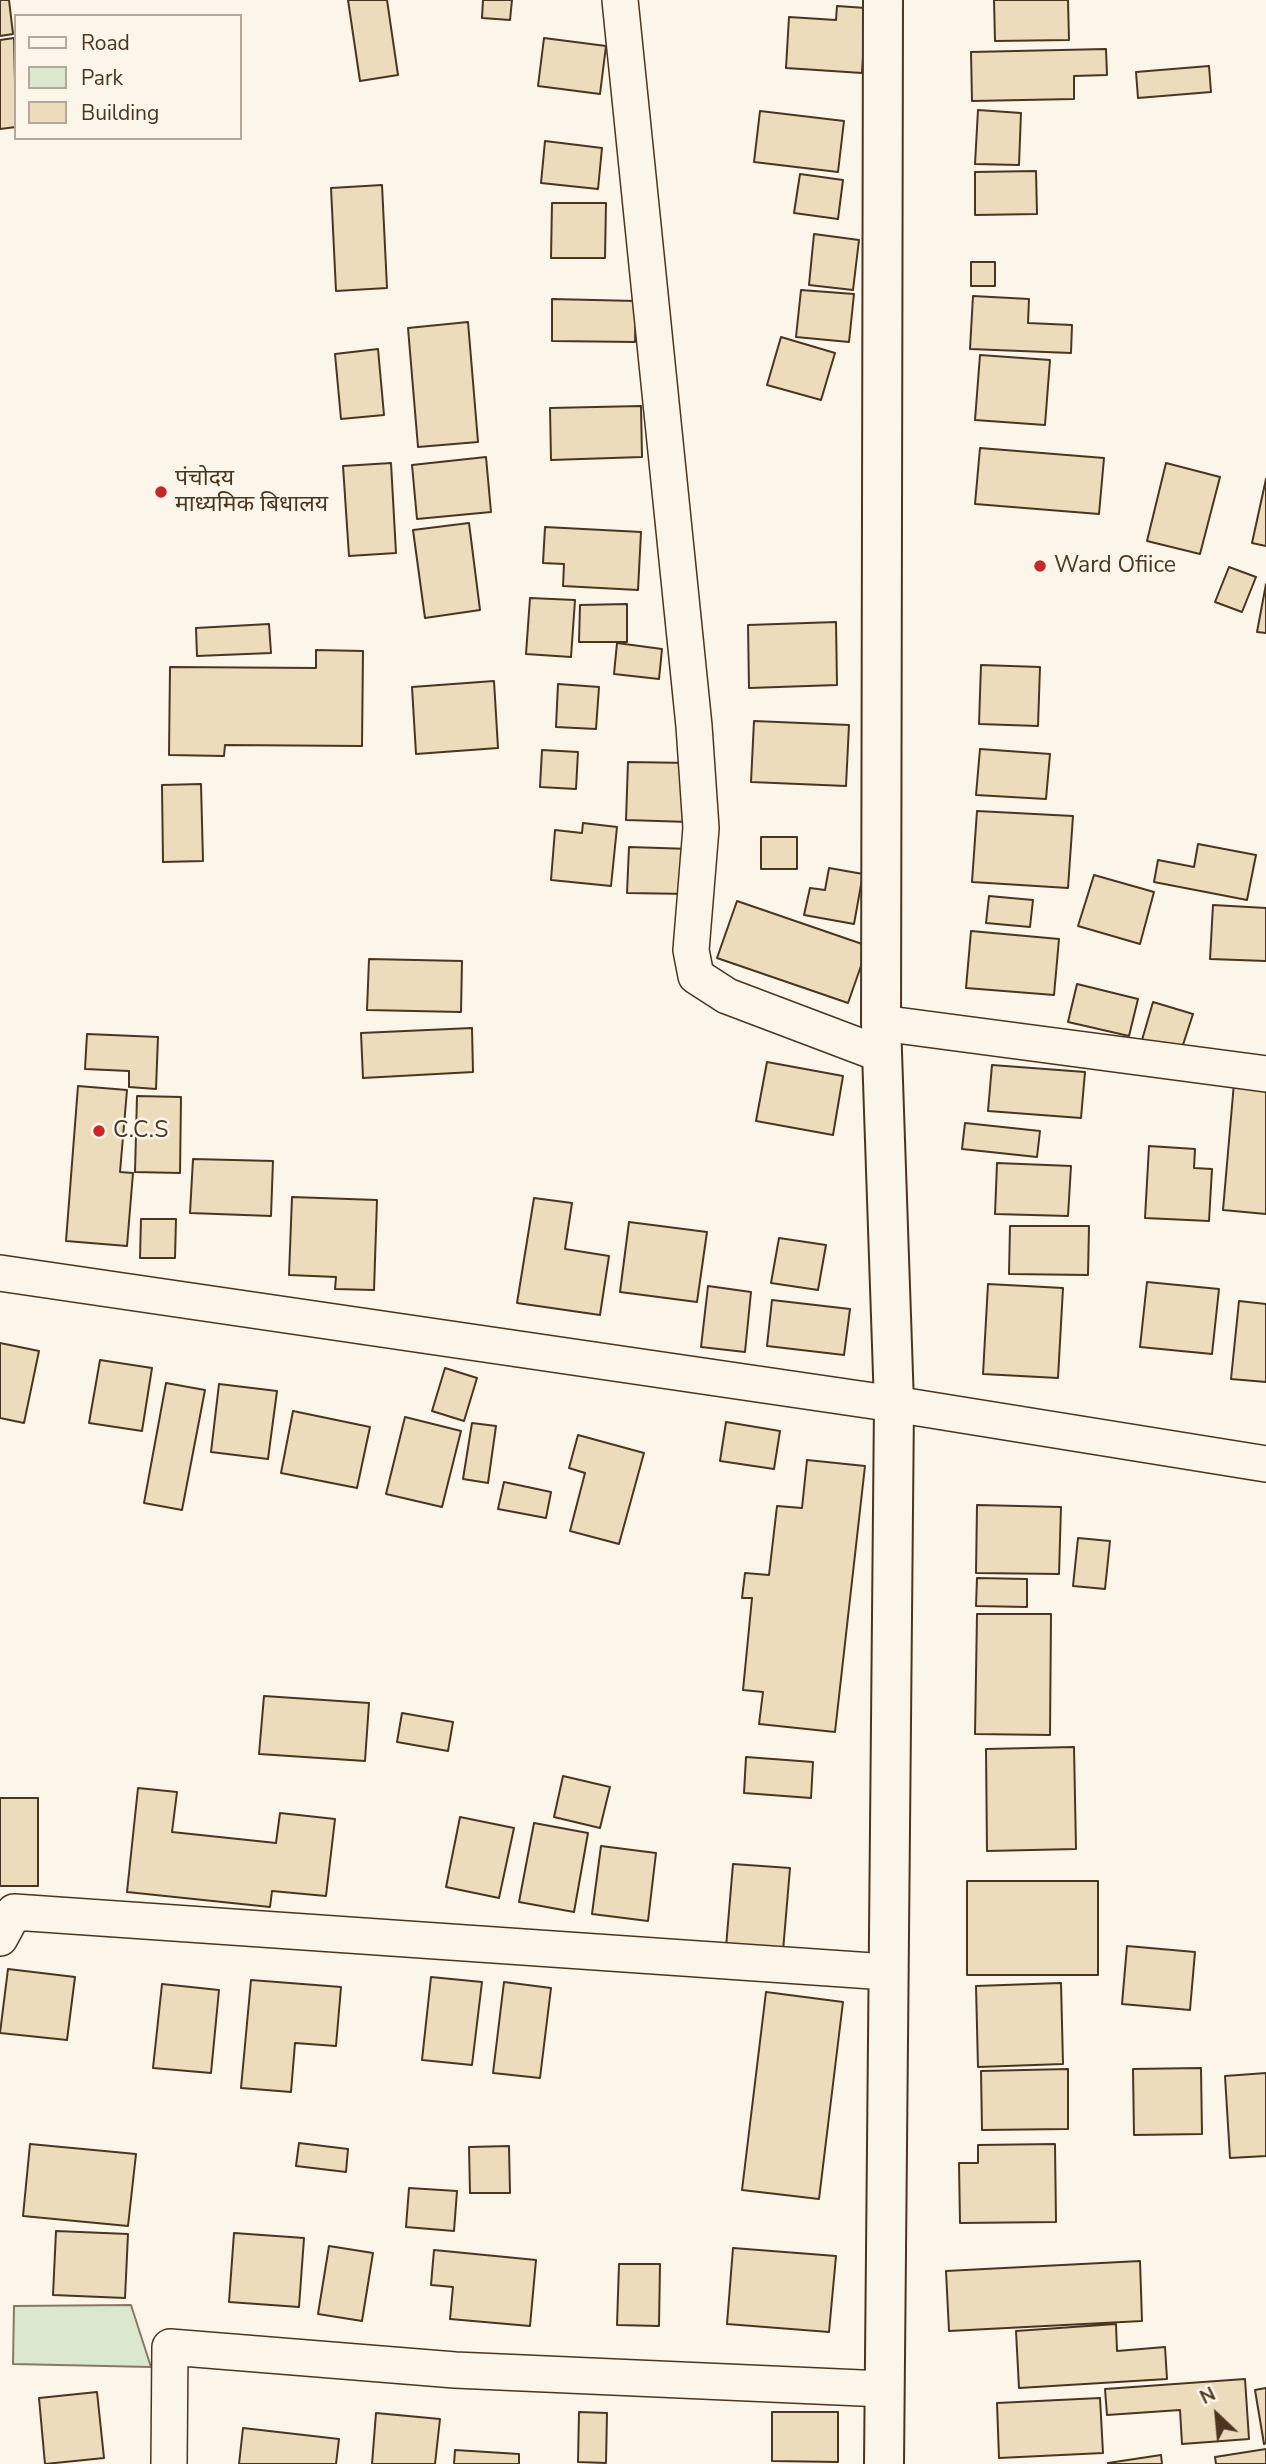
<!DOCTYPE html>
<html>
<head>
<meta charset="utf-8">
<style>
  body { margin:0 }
  #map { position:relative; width:1266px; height:2464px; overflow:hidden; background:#fbf6e9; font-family:"Nunito Sans",sans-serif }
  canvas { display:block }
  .legend { position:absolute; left:14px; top:14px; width:228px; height:126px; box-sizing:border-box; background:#fbf6e9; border:2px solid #b4a999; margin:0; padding:9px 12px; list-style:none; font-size:21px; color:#4a3520 }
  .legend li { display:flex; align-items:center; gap:14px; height:35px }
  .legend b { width:35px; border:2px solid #b4a999 }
  .north { position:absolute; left:1182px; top:2380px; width:70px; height:70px; -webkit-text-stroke:5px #fbf6e9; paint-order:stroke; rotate:334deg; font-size:19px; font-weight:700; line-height:28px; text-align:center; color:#4a3520 }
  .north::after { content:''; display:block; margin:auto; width:24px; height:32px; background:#4a3520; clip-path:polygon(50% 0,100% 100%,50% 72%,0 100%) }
</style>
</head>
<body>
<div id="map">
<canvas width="1266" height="2464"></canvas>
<ul class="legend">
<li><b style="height:9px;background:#fbf6e9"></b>Road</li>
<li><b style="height:19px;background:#dce7d0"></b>Park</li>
<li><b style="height:19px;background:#ecdcbc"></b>Building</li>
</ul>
<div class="north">N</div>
</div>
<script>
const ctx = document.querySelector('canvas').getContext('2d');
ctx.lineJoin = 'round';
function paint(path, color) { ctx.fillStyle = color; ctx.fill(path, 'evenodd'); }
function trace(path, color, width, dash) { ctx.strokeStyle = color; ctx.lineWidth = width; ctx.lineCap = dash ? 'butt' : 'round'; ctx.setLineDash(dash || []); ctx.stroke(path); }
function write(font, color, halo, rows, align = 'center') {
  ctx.font = font + ' "Nunito Sans","Noto Sans Devanagari",sans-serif'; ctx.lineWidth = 5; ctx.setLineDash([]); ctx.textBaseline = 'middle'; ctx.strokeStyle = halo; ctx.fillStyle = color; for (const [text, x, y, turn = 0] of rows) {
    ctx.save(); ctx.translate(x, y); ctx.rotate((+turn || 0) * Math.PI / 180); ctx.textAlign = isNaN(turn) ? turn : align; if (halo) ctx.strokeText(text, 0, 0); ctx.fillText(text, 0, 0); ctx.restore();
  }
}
const green = new Path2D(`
  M131 2305 151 2367 13 2364 14 2306Z`);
const building = new Path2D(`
  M0 0H9L13 34 0 36Z
  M348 0H387L398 75 360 81Z
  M483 0H512L510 20 482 18Z
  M994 0H1068L1069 40 995 41Z
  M837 6 866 8 862 73 786 68 789 17 836 20Z
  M14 38 16 127 0 129V40Z
  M544 38 606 46 600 94 538 86Z
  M1106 49 1107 75 1074 76V99L972 101 971 52Z
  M1209 66 1211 92 1138 98 1136 72Z
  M978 110 1021 113 1019 165 975 164Z
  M760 111 844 121 838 172 754 162Z
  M545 141 602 148 598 189 541 183Z
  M1036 171 1037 214 975 215V172Z
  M800 174 843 180 838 219 794 213Z
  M382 185 387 288 336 291 331 188Z
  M552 203H606L605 258H551Z
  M814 234 859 240 853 290 809 285Z
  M971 262H995V286H971Z
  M801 290 854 294 849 342 796 337Z
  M973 296 1029 299 1028 323 1072 325 1071 353 970 349Z
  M552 299 636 301 635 342 552 341Z
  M468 322 478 442 418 447 408 328Z
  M781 337 835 353 821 400 767 385Z
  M378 349 384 415 341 419 335 354Z
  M980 355 1050 360 1045 425 975 420Z
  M641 406 642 457 551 460 550 408Z
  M980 448 1104 458 1099 514 975 504Z
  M486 457 491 512 417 519 412 465Z
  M391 463 396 553 349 556 343 466Z
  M1166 463 1220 477 1200 554 1147 541Z
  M1266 479V546L1252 543Z
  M469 523 480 610 425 618 413 530Z
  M545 527 641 532 638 590 563 586 564 564 543 563Z
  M1229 567 1256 577 1242 612 1215 602Z
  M1266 584V633L1257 632Z
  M530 598 575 600 571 657 526 654Z
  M627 604V642H579L580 605Z
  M836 622 837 685 749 688 748 625Z
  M269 624 271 653 197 656 196 628Z
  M617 643 662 649 659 679 614 674Z
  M316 650 363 651 362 746 225 745 224 756 169 755 170 667 316 668Z
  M981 665 1040 667 1038 726 979 724Z
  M494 681 498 748 416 754 412 687Z
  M558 684 599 687 596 729 556 727Z
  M754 721 849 725 846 786 751 782Z
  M980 749 1050 754 1046 799 976 795Z
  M542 750 578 752 576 789 540 787Z
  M628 762 690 763 689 822 626 820Z
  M201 784 203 861 163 862 162 785Z
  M977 811 1073 816 1068 888 972 882Z
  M583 823 617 827 611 886 551 880 555 830 582 833Z
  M761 837H797V869H761Z
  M1198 844 1256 855 1247 900 1154 882 1158 860 1194 867Z
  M629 847 691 849 689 894 627 893Z
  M829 868 863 874 854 924 804 915 810 888 825 890Z
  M1094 875 1154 892 1140 944 1078 926Z
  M989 896 1033 900 1030 927 986 923Z
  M737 901 868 946 848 1003 717 958Z
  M1213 905 1266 908V961L1210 959Z
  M971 931 1059 939 1054 995 966 988Z
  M369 959 462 961 461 1012 367 1010Z
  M1077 984 1138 999 1129 1036 1068 1022Z
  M1153 1002 1193 1014 1181 1051 1142 1040Z
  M472 1028 473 1072 363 1078 361 1033Z
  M87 1034 158 1037 156 1089 129 1087V1071L85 1069Z
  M767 1062 843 1076 833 1135 756 1121Z
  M992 1065 1085 1072 1081 1118 988 1111Z
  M1234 1083 1266 1086V1214L1223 1210Z
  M78 1086 127 1090 120 1172 133 1173 127 1246 66 1241Z
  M137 1096 181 1097 180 1173 135 1172Z
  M965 1123 1040 1131 1037 1157 962 1149Z
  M1149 1146 1195 1149 1194 1168 1212 1169 1209 1221 1145 1218Z
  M193 1159 273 1161 271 1216 190 1213Z
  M997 1163 1071 1166 1068 1216 995 1214Z
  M292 1197 377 1200 374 1290 335 1289 336 1277 289 1275Z
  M534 1198 572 1203 565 1249 609 1256 600 1315 517 1303Z
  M141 1219H176L175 1258H140Z
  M629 1222 707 1232 697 1302 620 1292Z
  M1010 1226H1089L1088 1275 1009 1274Z
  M779 1238 826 1245 818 1290 771 1283Z
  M1147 1282 1219 1289 1212 1354 1140 1347Z
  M988 1284 1063 1288 1058 1378 983 1374Z
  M708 1286 751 1292 745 1352 701 1347Z
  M772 1300 850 1309 844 1355 767 1346Z
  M1239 1301 1266 1304V1382L1231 1379Z
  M0 1343 39 1351 24 1423 0 1418Z
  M100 1360 152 1368 142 1431 89 1423Z
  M445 1368 477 1378 464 1421 432 1411Z
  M166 1383 205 1390 182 1510 144 1503Z
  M219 1384 277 1391 268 1459 211 1452Z
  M293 1411 370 1427 357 1488 281 1473Z
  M405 1417 461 1431 442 1507 386 1494Z
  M726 1422 780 1431 774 1469 720 1461Z
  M472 1423 496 1426 488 1483 463 1479Z
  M578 1435 644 1453 619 1544 570 1531 585 1473 569 1468Z
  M807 1460 865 1466 835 1732 759 1724 763 1692 743 1690 752 1598H742L745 1573 769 1575 777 1506 802 1508Z
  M504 1482 551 1492 546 1518 498 1509Z
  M977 1505 1061 1507 1059 1574 976 1573Z
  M1078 1538 1110 1541 1105 1589 1073 1586Z
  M977 1578 1027 1579V1607L976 1606Z
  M977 1614H1051L1050 1735 975 1734Z
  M264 1696 369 1703 365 1761 259 1754Z
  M402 1713 453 1722 448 1751 397 1742Z
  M1074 1747 1076 1849 987 1851 986 1749Z
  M746 1757 813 1762 811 1798 744 1793Z
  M563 1776 610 1787 600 1828 554 1817Z
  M138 1788 177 1792 172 1832 276 1843 280 1813 335 1819 326 1896 272 1891 270 1907 127 1892Z
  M0 1798H38V1886H0Z
  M460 1817 514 1828 499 1898 446 1887Z
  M534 1823 588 1833 574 1912 519 1902Z
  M601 1846 656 1853 648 1921 592 1914Z
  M733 1864 790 1868 783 1951 726 1947Z
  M967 1881H1098V1975H967Z
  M1127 1946 1195 1952 1190 2010 1122 2004Z
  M8 1969 75 1977 67 2040 0 2033Z
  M431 1977 482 1982 472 2065 422 2060Z
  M251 1980 341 1987 336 2046 295 2043 291 2092 241 2088Z
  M504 1982 551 1988 540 2078 493 2073Z
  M1061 1983 1063 2064 978 2067 976 1986Z
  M162 1984 219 1990 211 2073 153 2068Z
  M766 1992 843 2002 819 2199 742 2190Z
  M1201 2068 1202 2134 1134 2135 1133 2069Z
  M1068 2069V2129L982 2130 981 2071Z
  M1266 2073V2156L1230 2158 1225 2076Z
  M299 2143 348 2149 346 2172 296 2166Z
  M30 2144 136 2154 128 2226 23 2216Z
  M1055 2144 1056 2222 960 2223 959 2163H978V2145Z
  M509 2146 510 2193H470L469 2147Z
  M409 2188 457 2191 454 2231 406 2227Z
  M56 2231 128 2234 125 2298 53 2295Z
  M234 2233 304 2238 299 2307 229 2302Z
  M329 2246 373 2253 362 2321 318 2314Z
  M733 2248 836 2256 829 2332 727 2324Z
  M434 2250 536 2260 530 2326 450 2319 453 2287 431 2285Z
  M1140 2261 1142 2321 949 2331 946 2271Z
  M619 2264H660L659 2326 617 2325Z
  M1116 2324 1117 2351 1165 2347 1167 2379 1019 2388 1016 2331Z
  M1245 2379 1249 2439 1182 2444 1180 2410 1107 2415 1105 2389Z
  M1266 2388V2443L1264 2444 1255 2390Z
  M97 2392 104 2458 45 2464 39 2398Z
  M1100 2398 1103 2453 999 2458 997 2403Z
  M579 2412 607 2413 606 2463 578 2462Z
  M772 2412H838V2462L772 2461Z
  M376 2413 440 2419 435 2464H372Z
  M243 2428 339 2439 336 2464H239Z
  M1266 2449V2464H1216L1215 2457Z
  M455 2450 519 2454V2464H454Z
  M1161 2455 1162 2464H1108V2463Z`);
const minor = new Path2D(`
  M620 0 694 726 701 828 691 950 696 976 727 996 883 1055
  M881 1023 1266 1074
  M0 1273 894 1404 1266 1464
  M0 1938 14 1912 887 1972
  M169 2464 170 2347 455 2370 884 2389`);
const tertiary = new Path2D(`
  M883 0 881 1023 894 1404 884 2464`);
const markers = [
  [161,492,7,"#c62828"],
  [1040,566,7,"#c62828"],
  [99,1131,7,"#c62828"]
];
const poiNames = [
  ["पंचोदय",175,479],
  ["माध्यमिक बिधालय",175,505],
  ["Ward Ofiice",1054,566],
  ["C.C.S",113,1131]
];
paint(green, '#dce7d0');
trace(green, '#887966', 2);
paint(building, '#ecdcbc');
trace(building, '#4a3520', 2);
trace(minor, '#4a3520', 38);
trace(tertiary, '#4a3520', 42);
trace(minor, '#fbf6e9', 35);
trace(tertiary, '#fbf6e9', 38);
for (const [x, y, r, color] of markers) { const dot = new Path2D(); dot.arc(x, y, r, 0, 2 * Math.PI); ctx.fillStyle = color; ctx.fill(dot); trace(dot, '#fbf6e9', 2.5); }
write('23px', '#4a3520', '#fbf6e9', poiNames, 'left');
</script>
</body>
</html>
